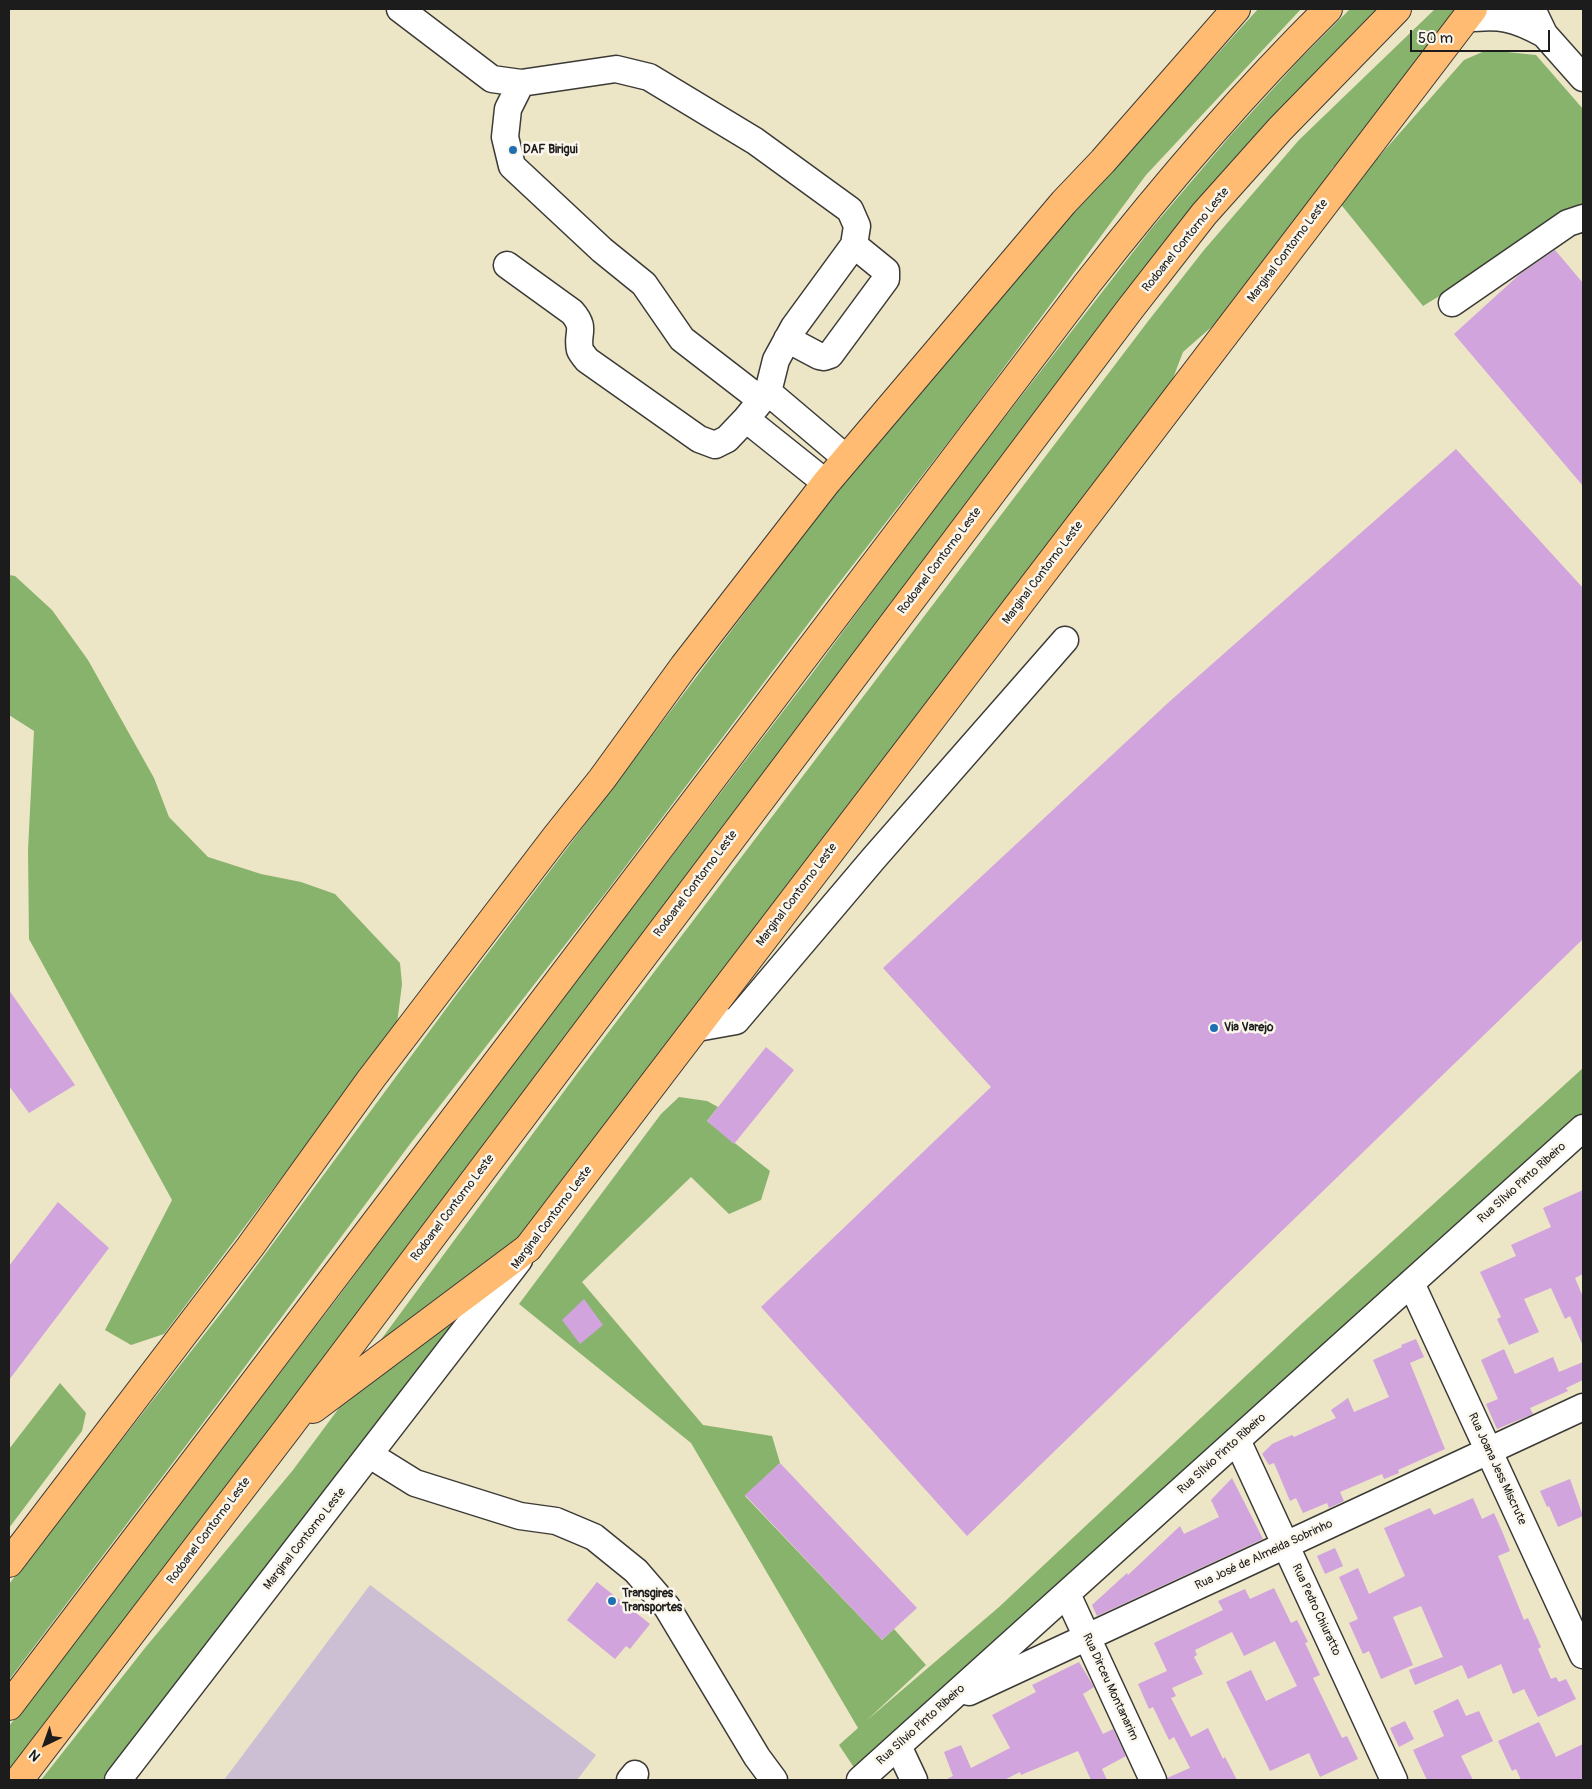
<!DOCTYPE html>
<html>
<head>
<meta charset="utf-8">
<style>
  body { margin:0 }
  #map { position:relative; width:1592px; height:1789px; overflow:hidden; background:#ece5c6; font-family:Pangolin,sans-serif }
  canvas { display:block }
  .frame { position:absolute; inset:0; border:10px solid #1c1c1c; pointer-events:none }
  .north { position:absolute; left:20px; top:1719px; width:50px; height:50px; -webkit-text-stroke:4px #fbf7ec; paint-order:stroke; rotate:222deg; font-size:14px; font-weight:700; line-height:20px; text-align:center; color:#1c1c1c }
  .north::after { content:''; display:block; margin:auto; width:18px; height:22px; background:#1c1c1c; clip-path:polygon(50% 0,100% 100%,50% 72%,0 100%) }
  .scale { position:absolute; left:1410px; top:30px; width:140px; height:22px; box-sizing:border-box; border:2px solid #1c1c1c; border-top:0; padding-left:6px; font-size:15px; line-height:18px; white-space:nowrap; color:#1c1c1c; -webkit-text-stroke:4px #fbf7ec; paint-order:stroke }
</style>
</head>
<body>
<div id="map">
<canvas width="1592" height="1789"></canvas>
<div class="frame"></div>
<div class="north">N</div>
<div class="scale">50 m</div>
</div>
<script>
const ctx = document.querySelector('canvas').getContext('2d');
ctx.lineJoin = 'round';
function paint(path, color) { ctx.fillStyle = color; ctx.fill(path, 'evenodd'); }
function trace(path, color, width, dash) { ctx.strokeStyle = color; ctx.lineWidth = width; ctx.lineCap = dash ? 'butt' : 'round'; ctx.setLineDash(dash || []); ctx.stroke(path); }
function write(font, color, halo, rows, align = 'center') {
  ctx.font = font + ' Pangolin,sans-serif'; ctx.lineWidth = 5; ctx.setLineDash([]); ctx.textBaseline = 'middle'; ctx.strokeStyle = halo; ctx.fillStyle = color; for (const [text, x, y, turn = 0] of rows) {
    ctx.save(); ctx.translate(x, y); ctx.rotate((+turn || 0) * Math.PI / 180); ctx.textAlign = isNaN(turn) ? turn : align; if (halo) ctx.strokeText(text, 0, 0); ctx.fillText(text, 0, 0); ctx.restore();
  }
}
const industrial = new Path2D(`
  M370 1585 596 1755 577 1780H224Z`);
const forest = new Path2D(`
  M1258 9H1301L1146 175 969 415 832 592 607 891 410 1144 221 1399 9 1680V1584L232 1299 454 998 848 476 1029 262Z
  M1350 9H1383L1313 75 1230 174 206 1518 9 1770V1726L339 1296 465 1126 811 675 929 515 1151 229 1230 136 1302 57Z
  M1435 9H1466L1344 168 1333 167 1317 195 1224 316 1183 352 1167 394 525 1242 388 1346 380 1341 579 1071 1149 320 1204 250 1299 140Z
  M1487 50 1536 55 1583 109V208L1423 306 1339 202 1464 60Z
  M9 575 15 576 52 610 88 660 154 778 169 817 208 857 261 874 301 882 335 894 400 963 402 984 397 1024 164 1334 131 1345 105 1330 172 1200 29 939 28 850 34 731 9 715Z
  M1583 1068V1121L857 1772 839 1745 858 1728 691 1443 519 1304 661 1114 679 1097 707 1101 718 1107 707 1121 770 1171 761 1200 729 1214 691 1177 582 1282 703 1425 772 1436 780 1463 745 1496 882 1640 894 1629 926 1665 866 1721 999 1607 1297 1328Z
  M472 1307 380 1431 264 1568 104 1780H41L145 1648 293 1470 345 1400Z
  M60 1383 86 1413 82 1431 9 1528V1449Z`);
const building = new Path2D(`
  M1555 250 1583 283V486L1454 334 1520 274Z
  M1456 449 1583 588V939L967 1536 761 1307 991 1087 883 968 1169 702Z
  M9 990 75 1085 29 1113 9 1086Z
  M766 1047 794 1070 734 1144 707 1121Z
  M1583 1190V1274L1575 1278 1583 1297V1346L1570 1316 1565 1319 1551 1288 1524 1299 1539 1332 1509 1345 1497 1319 1501 1317 1480 1272 1516 1256 1511 1245 1551 1227 1543 1208Z
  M58 1202 109 1248 9 1380V1266Z
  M584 1299 603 1325 580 1344 562 1320Z
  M1416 1339 1424 1357 1410 1363 1445 1449 1398 1470 1399 1473 1384 1479 1382 1474 1340 1492 1344 1501 1329 1508 1327 1503 1303 1513 1296 1498 1290 1501 1274 1463 1269 1465 1262 1454 1272 1444 1292 1435 1294 1437 1336 1418 1331 1410 1348 1398 1354 1412 1389 1397 1373 1360 1402 1347 1401 1345Z
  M1504 1349 1515 1374 1553 1357 1559 1372 1583 1362V1380L1566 1388 1568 1391 1530 1408 1533 1414 1497 1429 1486 1404 1498 1399 1481 1360Z
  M780 1463 917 1608 882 1640 745 1495Z
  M1232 1478 1263 1539 1097 1616 1092 1605 1127 1573 1128 1575 1180 1526 1184 1534 1219 1517 1211 1500Z
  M1570 1479 1583 1516 1558 1527 1549 1506 1547 1507 1540 1491Z
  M1473 1498 1482 1519 1494 1513 1502 1531 1510 1551 1498 1556 1524 1620 1528 1618 1541 1647 1538 1649 1551 1679 1556 1677 1559 1682 1566 1679 1576 1699 1538 1717 1524 1689 1513 1694 1501 1664 1468 1679 1462 1665 1415 1685 1409 1670 1443 1657 1421 1606 1393 1617 1413 1665 1381 1679 1369 1651 1363 1654 1349 1623 1358 1619 1339 1577 1358 1568 1369 1594 1405 1576 1384 1528 1430 1508 1434 1515Z
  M1335 1548 1343 1566 1325 1574 1317 1556Z
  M597 1582 650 1624 630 1649 626 1646 615 1659 567 1620Z
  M1274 1588 1291 1623 1297 1620 1308 1642 1305 1643 1320 1675 1313 1678 1342 1738 1347 1736 1358 1759 1320 1777 1309 1753 1270 1771 1226 1682 1251 1670 1266 1701 1297 1686 1275 1641 1244 1656 1232 1632 1195 1650 1197 1655 1194 1657 1203 1674 1172 1688 1176 1696 1171 1698 1191 1737 1208 1728 1223 1759 1225 1757 1237 1780H1168L1167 1778 1190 1768 1174 1737 1169 1740 1153 1707 1149 1709 1138 1684 1167 1671 1154 1643 1223 1610 1218 1601 1245 1589 1250 1599Z
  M1079 1662 1094 1687 1083 1694 1103 1734 1113 1729 1126 1756 1102 1769 1107 1780H1091L1078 1751 1021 1775 1020 1772 1004 1780H945L953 1776 944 1752 961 1745 971 1768 1010 1748 992 1715 1036 1692 1032 1685Z
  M1458 1699 1466 1716 1479 1711 1493 1741 1461 1756 1473 1780H1427L1413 1750 1444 1736 1433 1711Z
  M1405 1721 1414 1739 1399 1747 1390 1728Z
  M1539 1722 1556 1757 1583 1744V1780H1521L1516 1769 1512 1771 1498 1741Z`);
const minor = new Path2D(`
  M400 9 492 79 521 83 616 69 649 77 755 141 850 210 857 226 854 245 794 327 776 360 768 392 746 419 727 439 715 445 699 439 587 360C585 357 581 353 580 350 576 333 587 329 572 312L507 265
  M1532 9 1544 34 1583 78
  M1465 19C1500 15 1513 17 1544 34
  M521 83 508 109 505 137 512 166 602 250 644 284 682 339 761 400
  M1452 303 1568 223 1583 218
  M787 339 819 356 824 357 830 355 886 279V271L854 245
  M768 392 846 458
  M746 419 826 483
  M697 1028 736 1021 874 858 1065 640
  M1411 1283 1583 1655
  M1237 1440 1394 1780
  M370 1455 415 1483 520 1516 556 1521 594 1537 636 1571 667 1607 757 1757 774 1780
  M1067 1594 1153 1780
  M969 1692 1583 1407
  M898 1746 914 1780
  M118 1780 519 1260
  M630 1780 635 1774
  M860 1780 1583 1128`);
const major = new Path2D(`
  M528 1248 1473 9
  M9 1563 250 1247 371 1079 555 838 602 779 684 666 826 483 1064 202 1103 161 1236 9`);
const highway = new Path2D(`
  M313 1409 528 1248
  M9 1706 1087 284C1162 188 1241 95 1328 9
  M19 1780 288 1428 1130 309 1204 214 1280 129 1397 9`);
const markers = [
  [513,150,5,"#1f6fb2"],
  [1214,1028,5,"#1f6fb2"],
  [612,1601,5,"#1f6fb2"]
];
const poiNames = [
  ["DAF Birigui",523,150],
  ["Via Varejo",1224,1028],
  ["Transgires",622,1594],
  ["Transportes",622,1608]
];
const streetNames = [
  ["Rodoanel Contorno Leste",1186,240,-51],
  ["Marginal Contorno Leste",1288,251,-53],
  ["Rodoanel Contorno Leste",940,561,-53],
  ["Marginal Contorno Leste",1043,573,-53],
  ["Rodoanel Contorno Leste",696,884,-53],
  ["Marginal Contorno Leste",797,895,-53],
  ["Rua Sílvio Pinto Ribeiro",1522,1183,-42],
  ["Rodoanel Contorno Leste",453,1208,-53],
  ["Marginal Contorno Leste",552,1218,-53],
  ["Rua Sílvio Pinto Ribeiro",1222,1454,-42],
  ["Rua Joana Jess Miscrute",1497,1469,65],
  ["Rodoanel Contorno Leste",209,1531,-53],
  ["Marginal Contorno Leste",305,1539,-52],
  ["Rua José de Almeida Sobrinho",1264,1555,-25],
  ["Rua Pedro Chiuratto",1316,1610,65],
  ["Rua Dirceu Montanarim",1110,1687,65],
  ["Rua Sílvio Pinto Ribeiro",921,1725,-42]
];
paint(industrial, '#ccbfd4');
paint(forest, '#88b36c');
paint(building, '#d1a4dd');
trace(minor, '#3b3a36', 29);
trace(major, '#3b3a36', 30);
trace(highway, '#3b3a36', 30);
trace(minor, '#fff', 26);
trace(major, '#febb71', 28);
trace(highway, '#febb71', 28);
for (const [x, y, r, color] of markers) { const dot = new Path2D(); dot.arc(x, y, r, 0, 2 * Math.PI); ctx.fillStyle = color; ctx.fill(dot); trace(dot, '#fbf7ec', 2); }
write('bold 12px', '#1c1c1c', '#fbf7ec', poiNames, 'left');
write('12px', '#1c1c1c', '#fbf7ec', streetNames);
</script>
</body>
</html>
